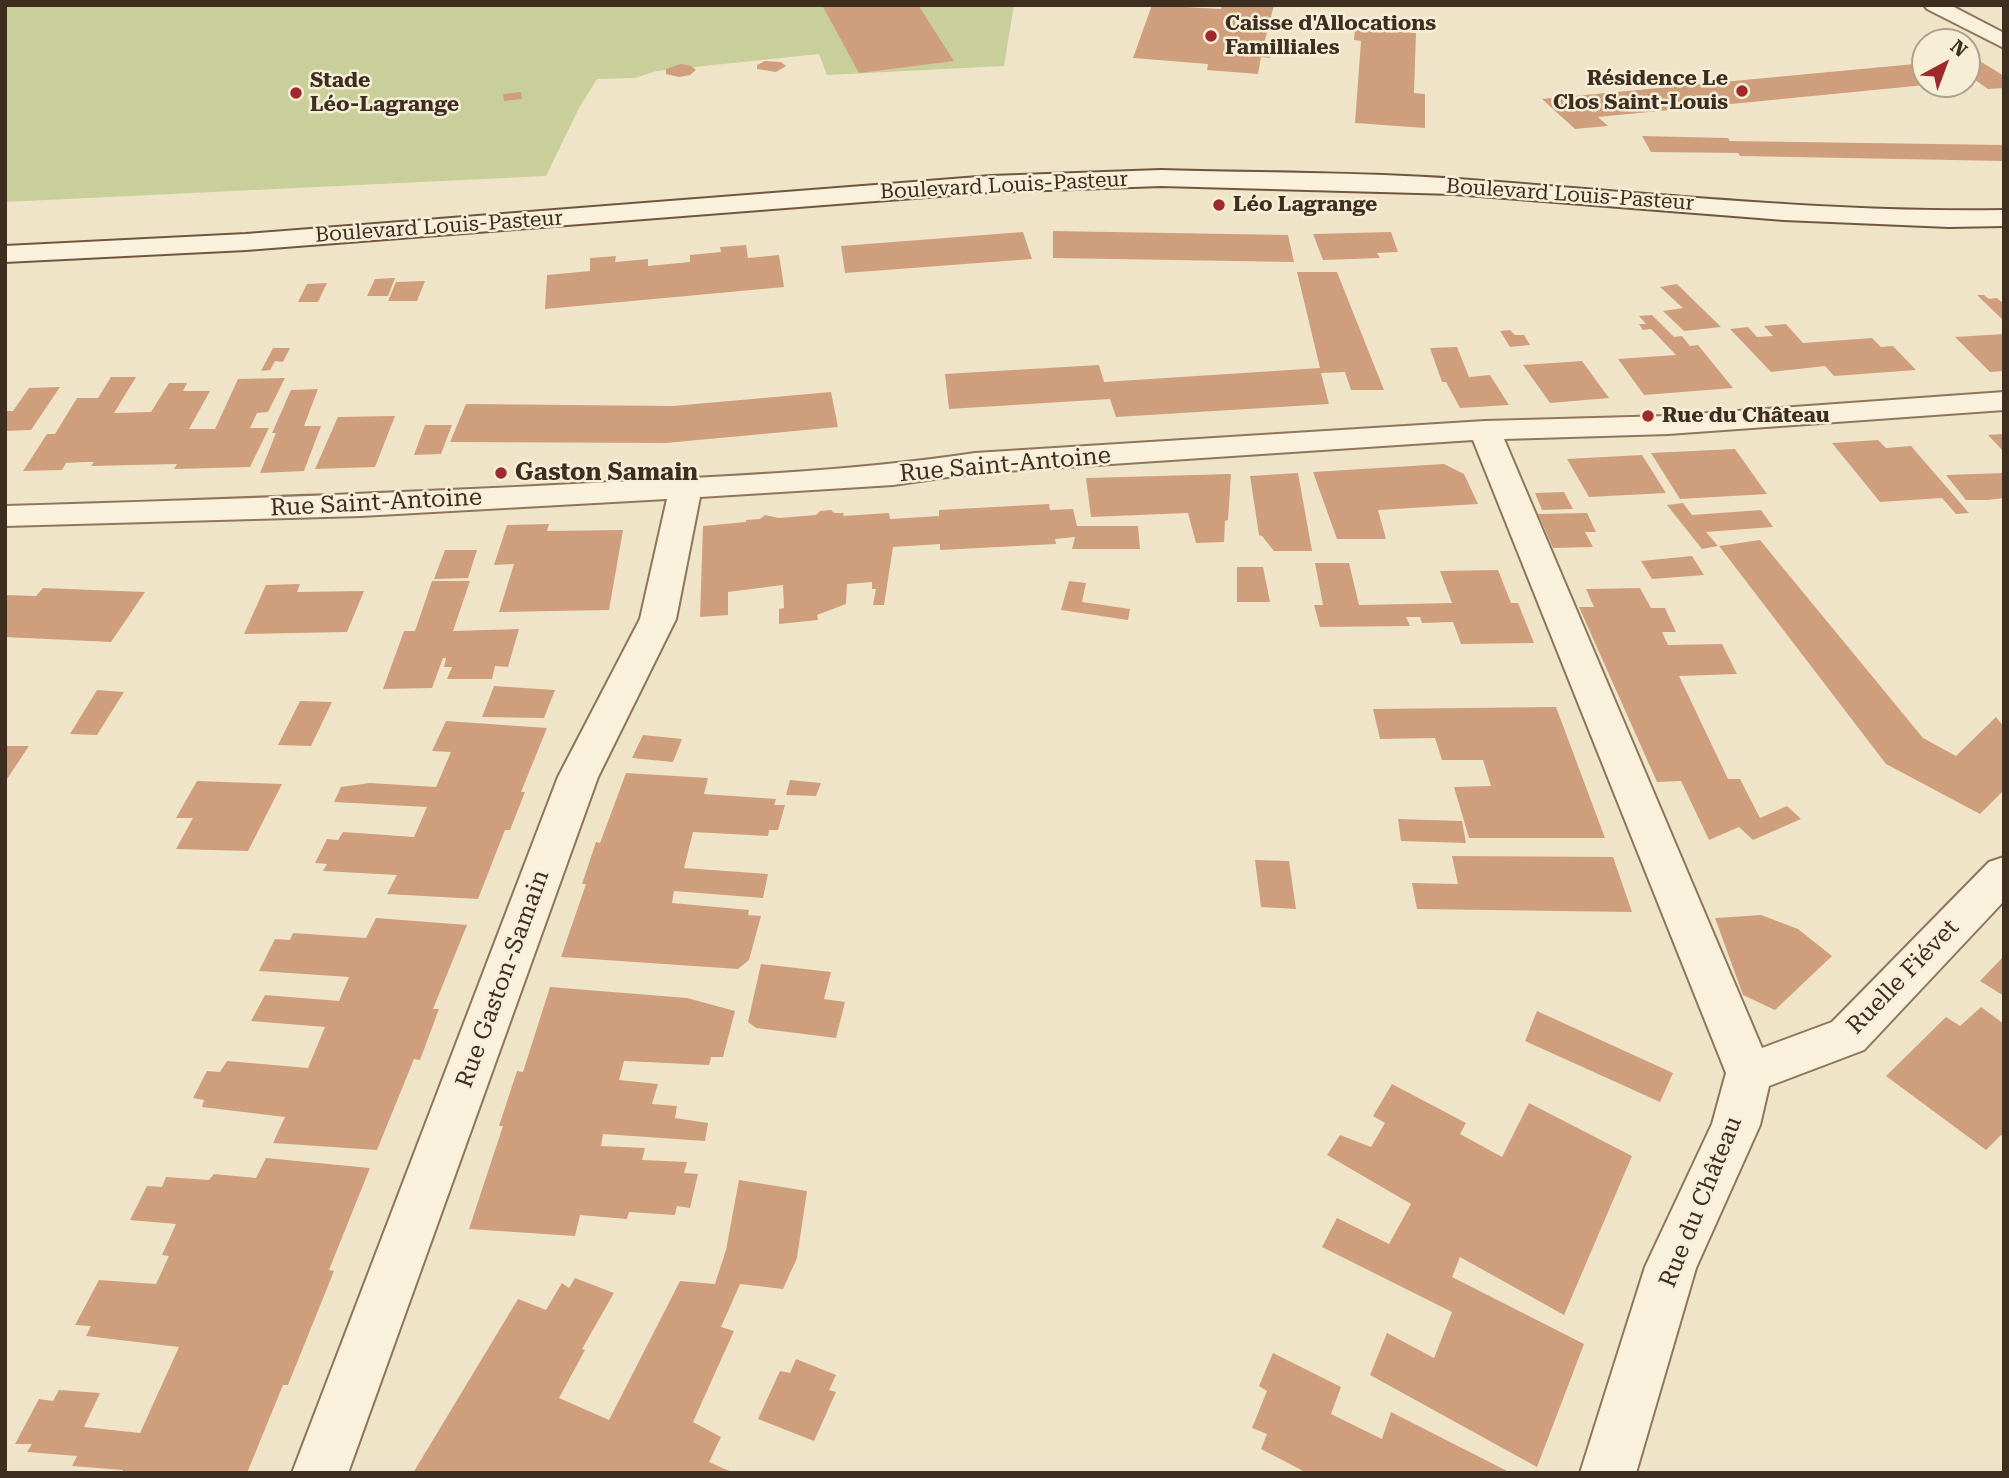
<!DOCTYPE html>
<html>
<head>
<meta charset="utf-8">
<style>
  body { margin:0 }
  #map { position:relative; width:2009px; height:1478px; overflow:hidden; background:#f0e4c8; font-family:"Roboto Serif",serif }
  canvas { display:block }
  .frame { position:absolute; inset:0; border:7px solid #3d2e20; pointer-events:none }
  .north { position:absolute; left:1911px; top:28px; width:70px; height:70px; box-sizing:border-box; background:#f7eed8; border:2px solid #ada18e; border-radius:50%; rotate:41deg; font-size:19px; font-weight:700; line-height:28px; text-align:center; color:#3d2e20 }
  .north::after { content:''; display:block; margin:auto; width:24px; height:32px; background:#9e2a2b; clip-path:polygon(50% 0,100% 100%,50% 72%,0 100%) }
</style>
</head>
<body>
<div id="map">
<canvas width="2009" height="1478"></canvas>
<div class="frame"></div>
<div class="north">N</div>
</div>
<script>
const ctx = document.querySelector('canvas').getContext('2d');
ctx.lineJoin = 'round';
function paint(path, color) { ctx.fillStyle = color; ctx.fill(path, 'evenodd'); }
function trace(path, color, width, dash) { ctx.strokeStyle = color; ctx.lineWidth = width; ctx.lineCap = dash ? 'butt' : 'round'; ctx.setLineDash(dash || []); ctx.stroke(path); }
function write(font, color, halo, rows, align = 'center') {
  ctx.font = font + ' "Roboto Serif",serif'; ctx.lineWidth = 5; ctx.setLineDash([]); ctx.textBaseline = 'middle'; ctx.strokeStyle = halo; ctx.fillStyle = color; for (const [text, x, y, turn = 0] of rows) {
    ctx.save(); ctx.translate(x, y); ctx.rotate((+turn || 0) * Math.PI / 180); ctx.textAlign = isNaN(turn) ? turn : align; if (halo) ctx.strokeText(text, 0, 0); ctx.fillText(text, 0, 0); ctx.restore();
  }
}
const green = new Path2D(`
  M5 5H1014L1004 66 827 75 819 54 657 71 635 78 597 79 579 108 546 176 5 202Z`);
const building = new Path2D(`
  M822 5H918L954 61 859 73Z
  M1152 5 1221 9 1222 5H1274L1264 44 1273 45 1270 58 1261 57 1258 74 1207 70 1208 64 1133 58Z
  M1355 29 1416 33 1414 93 1425 94V128L1355 123 1361 41 1354 40Z
  M1975 58 2004 76V88L1988 89 1975 80 1967 81V59Z
  M765 61 781 62 786 66 776 72 757 69V65Z
  M1925 63V85L1598 117 1608 126 1575 129 1542 99Z
  M681 64 691 66 696 70 690 75 679 77 666 74V69Z
  M521 92 522 99 504 101 503 94Z
  M1642 136 1728 138 1730 141 2004 145V161L1740 156 1738 153 1651 152Z
  M1053 231 1288 235 1294 262 1053 258Z
  M1023 232 1032 259 845 273 841 246Z
  M1391 232 1398 252 1377 253 1380 258 1323 260 1313 234Z
  M746 245 748 258 779 255 784 287 545 309 547 275 590 271V258L616 256 615 262 648 259V266L690 262V255L721 252 720 247Z
  M1297 272H1337L1384 390H1351L1345 372 1321 373 1329 404 1116 417 1110 399 949 409 945 374 1099 365 1104 382 1320 368Z
  M395 278 388 296H367L375 279Z
  M425 281 417 301H388L396 282Z
  M327 283 318 302H298L307 284Z
  M1677 284 1721 327 1684 331 1663 311 1683 308 1660 287Z
  M1977 295H1984L1989 299 1997 298 2004 304V321Z
  M1652 315 1674 337 1682 336 1690 346 1698 345 1733 388 1644 395 1618 359 1676 355 1651 329 1643 330 1639 324H1646L1639 316Z
  M1786 324 1803 343 1872 338 1881 347 1893 346 1916 370 1834 376 1825 366 1771 372 1730 329 1748 327 1757 337 1773 336 1764 326Z
  M1510 330 1515 335H1524L1530 345 1510 347 1500 331Z
  M2004 334V371L1990 372 1955 337Z
  M1457 347 1469 377 1490 375 1509 405 1460 408 1446 382H1442L1430 348Z
  M273 348H290L283 362 275 361 270 370 261 371Z
  M1582 361 1609 398 1550 403 1523 365Z
  M111 377H136L114 413 151 412 169 383H187L183 391H210L189 429H215L238 379 285 378 268 412 257 413 250 428H269L250 467 174 469 177 464 91 466 94 462H85L66 463 62 470 23 471 47 434H55L77 398H98Z
  M60 387 31 430 5 431V411H13L29 388Z
  M318 389 304 426H321L304 471 260 473 276 433H272L291 390Z
  M831 392 838 427 666 443 450 442 466 404 673 406Z
  M395 416 375 467 315 469 338 417Z
  M425 425H452L441 454 414 455Z
  M2004 434V452L1988 435Z
  M1878 440 1886 448 1911 446 1969 513 1956 514 1942 498 1880 502 1832 443Z
  M1735 449 1767 494 1680 499 1651 453Z
  M1642 455 1666 493 1589 497 1567 459Z
  M1444 464 1464 474 1478 504 1378 510 1386 539H1337L1313 472Z
  M1298 473 1312 551H1274L1262 536 1259 535 1250 476Z
  M2004 473V498L1988 500H1966L1946 475Z
  M1231 474 1228 520 1225 521 1224 542 1196 543 1188 513 1091 517 1086 478Z
  M1564 492 1573 509 1542 510 1535 493Z
  M1683 503 1692 515 1761 510 1773 527 1706 532 1718 546 1702 549 1667 505Z
  M1049 504 1050 510 1073 509 1077 526H1138L1140 549H1072L1075 537 1055 539 1056 544 940 550V544L893 547 884 605H873L876 589H872V582L847 584 846 604 817 615 818 620 779 624V609L784 608 783 585 728 592V615L700 617 703 526 746 522V520L760 519 765 515 779 518 816 515 820 511 831 510 834 513H844L843 516 889 513 890 519 939 516V510Z
  M1587 513 1596 532H1585L1593 547 1553 548 1538 514Z
  M549 524 547 531 623 530 609 610 499 612 514 564 494 565 507 525Z
  M1760 540 1923 738 1956 756 1996 717 2004 727V790L1980 814 1886 764 1719 546Z
  M445 550H477L468 578 434 579Z
  M1692 556 1704 575 1652 579 1641 561Z
  M1315 563H1349L1359 605 1452 603 1440 571 1498 570 1511 603H1518L1534 643 1461 644 1453 622 1422 623 1420 617H1406L1410 626 1320 627 1314 605H1323Z
  M1237 567H1263L1270 602H1237Z
  M432 581H470L453 631 519 629 508 667 495 666 492 679H447L452 667H444L446 658H443L432 688 383 689 404 631H415Z
  M1069 581 1086 583 1082 602 1130 609 1128 620 1061 610Z
  M300 584 297 592 364 591 347 632 244 634 266 585Z
  M43 588 145 592 111 642 5 637V595L36 596Z
  M1640 588 1651 608H1665L1676 632H1662L1668 645 1722 644 1737 674 1679 676 1728 779H1740L1760 818 1787 806 1801 819 1753 840 1739 827 1709 840 1681 781 1657 782 1579 607H1594L1586 589Z
  M494 686 555 690 544 718 482 717Z
  M97 690 124 692 97 735 70 734Z
  M300 701 332 702 311 746 278 745Z
  M1556 707 1605 838H1469L1454 787 1491 786 1483 760H1442L1435 738 1380 739 1373 709Z
  M446 721 547 728 521 792H525L510 830H505L478 899 387 894 397 875 323 871 327 864 315 863 327 839 338 840 343 832 414 837 427 807 334 802 341 787 370 783 436 787 451 752 432 751Z
  M643 735 682 739 673 762 632 758Z
  M5 746H29L5 782Z
  M626 773 708 778 704 794 776 799 774 805H785L778 830H769L768 836 693 832 684 868 768 874 763 898 674 891 672 903 749 910 748 915 761 916 749 960 738 969 561 957 586 884H582L596 842 600 843Z
  M790 780 821 783 816 796 786 795Z
  M197 781 282 784 248 851 176 849 193 818H176Z
  M1398 819 1462 821 1466 843 1401 841Z
  M1452 856 1613 857 1632 912 1417 909 1412 883 1458 884Z
  M1255 860 1289 861 1296 909 1261 907Z
  M1761 915 1798 929 1832 956 1775 1010 1743 995 1715 918Z
  M376 918 467 925 433 1009H439L420 1060 414 1059 377 1150 273 1143 285 1117 202 1107 204 1100 193 1098 207 1071 220 1072 227 1061 308 1068 325 1027 251 1021 265 995 339 1001 349 977 259 971 275 939 290 940 293 933 366 938Z
  M2004 956V996L1980 981Z
  M761 964 831 972 824 999 845 1002 836 1038 756 1028 748 1022Z
  M550 987 687 998 735 1011 723 1057H711L709 1065 624 1061 619 1080 658 1084 652 1104 677 1106 675 1118 708 1123 705 1141 603 1134 601 1146 645 1148 642 1160 687 1162 684 1173 698 1174 690 1208 677 1206 675 1215 629 1212 627 1219 580 1215 575 1236 469 1229 503 1126H499L517 1071 523 1072Z
  M1981 1007 2004 1024V1137L2001 1135 1986 1150 1886 1076 1946 1017 1960 1026Z
  M1537 1011 1673 1073 1660 1102 1525 1041Z
  M1392 1084 1466 1123 1460 1134 1502 1157 1529 1103 1632 1156 1564 1315 1460 1257 1452 1277 1584 1344 1537 1467 1370 1375 1387 1333 1434 1358 1452 1312 1322 1247 1337 1218 1389 1244 1411 1204 1327 1155 1340 1135 1371 1147 1385 1123 1373 1116Z
  M266 1158 370 1168 329 1270 334 1271 288 1385H283L247 1473H122L123 1470 72 1466 77 1456 27 1452 32 1444H15L39 1399 53 1401 59 1390 100 1393 84 1427 140 1433 179 1347 86 1336 91 1326 75 1325 99 1280 156 1284 169 1256 162 1255 176 1224 130 1220 147 1186 162 1187 166 1177 209 1180 214 1174 256 1178Z
  M739 1180 807 1191 797 1258 783 1289 740 1284 721 1327 734 1331 693 1422 721 1437 709 1462 734 1473H413L518 1299 546 1310 562 1283 569 1288 575 1278 614 1293 582 1349 585 1350 559 1398 609 1420 680 1281 715 1284 726 1250Z
  M1273 1353 1341 1387 1331 1414 1382 1439 1391 1412 1511 1473H1307L1261 1449 1267 1434 1252 1428 1267 1391 1259 1386Z
  M796 1359 836 1375 829 1390 836 1392 814 1441 758 1419 780 1371 790 1373Z`);
const street = new Path2D(`
  M1924 5H1950L2004 33V48L1927 9Z
  M2004 392V410L1668 434 1504 439 1762 1048 1832 1022 1989 862 2004 857V901L1864 1050 1769 1086 1760 1125 1696 1268 1636 1473H1580L1645 1267 1712 1124 1726 1073 1473 440 975 473 893 485 700 497 676 619 598 777 348 1473H292L558 777 640 619 667 499 361 516 5 526V506C208 500 410 493 612 482 733 476 855 471 975 453L1485 421 1668 416Z`);
const secondary = new Path2D(`
  M1161 170C1260 173 1360 172 1458 179 1640 192 1822 213 2004 210V226L1949 227 1784 220 1454 194 1161 186 991 192 246 250 5 262V246L246 234 991 176Z`);
const markers = [
  [1211,36,7,"#9e2a2b"],
  [1742,91,7,"#9e2a2b"],
  [296,93,7,"#9e2a2b"],
  [1219,205,7,"#9e2a2b"],
  [1648,416,7,"#9e2a2b"],
  [501,473,7,"#9e2a2b"]
];
const farPoinames = [
  ["Caisse d'Allocations",1225,24],
  ["Familliales",1225,48],
  ["Résidence Le",1728,79,"right"],
  ["Clos Saint-Louis",1728,103,"right"],
  ["Stade",310,81],
  ["Léo-Lagrange",310,105],
  ["Léo Lagrange",1233,205],
  ["Rue du Château",1662,416]
];
const farStreetnames = [
  ["Boulevard Louis-Pasteur",1004,186,-3],
  ["Boulevard Louis-Pasteur",1570,195,4],
  ["Boulevard Louis-Pasteur",439,227,-4]
];
const streetNames = [
  ["Rue Saint-Antoine",1005,465,-5],
  ["Rue Saint-Antoine",376,503,-3],
  ["Ruelle Fiévet",1903,977,-46],
  ["Rue Gaston-Samain",503,979,-70],
  ["Rue du Château",1701,1202,-68]
];
const poiNames = [
  ["Gaston Samain",515,473]
];
paint(green, '#c9cf9b');
paint(building, '#cf9f7d');
trace(street, '#8d765c', 4);
trace(secondary, '#6f573f', 4);
paint(street, '#faf1dc');
paint(secondary, '#faf1dc');
for (const [x, y, r, color] of markers) { const dot = new Path2D(); dot.arc(x, y, r, 0, 2 * Math.PI); ctx.fillStyle = color; ctx.fill(dot); trace(dot, '#f7eed8', 2.5); }
write('bold 21px', '#3d2e20', '#f7eed8', farPoinames, 'left');
write('21px', '#3d2e20', '#f7eed8', farStreetnames);
write('24px', '#3d2e20', '#f7eed8', streetNames);
write('bold 24px', '#3d2e20', '#f7eed8', poiNames, 'left');
</script>
</body>
</html>
